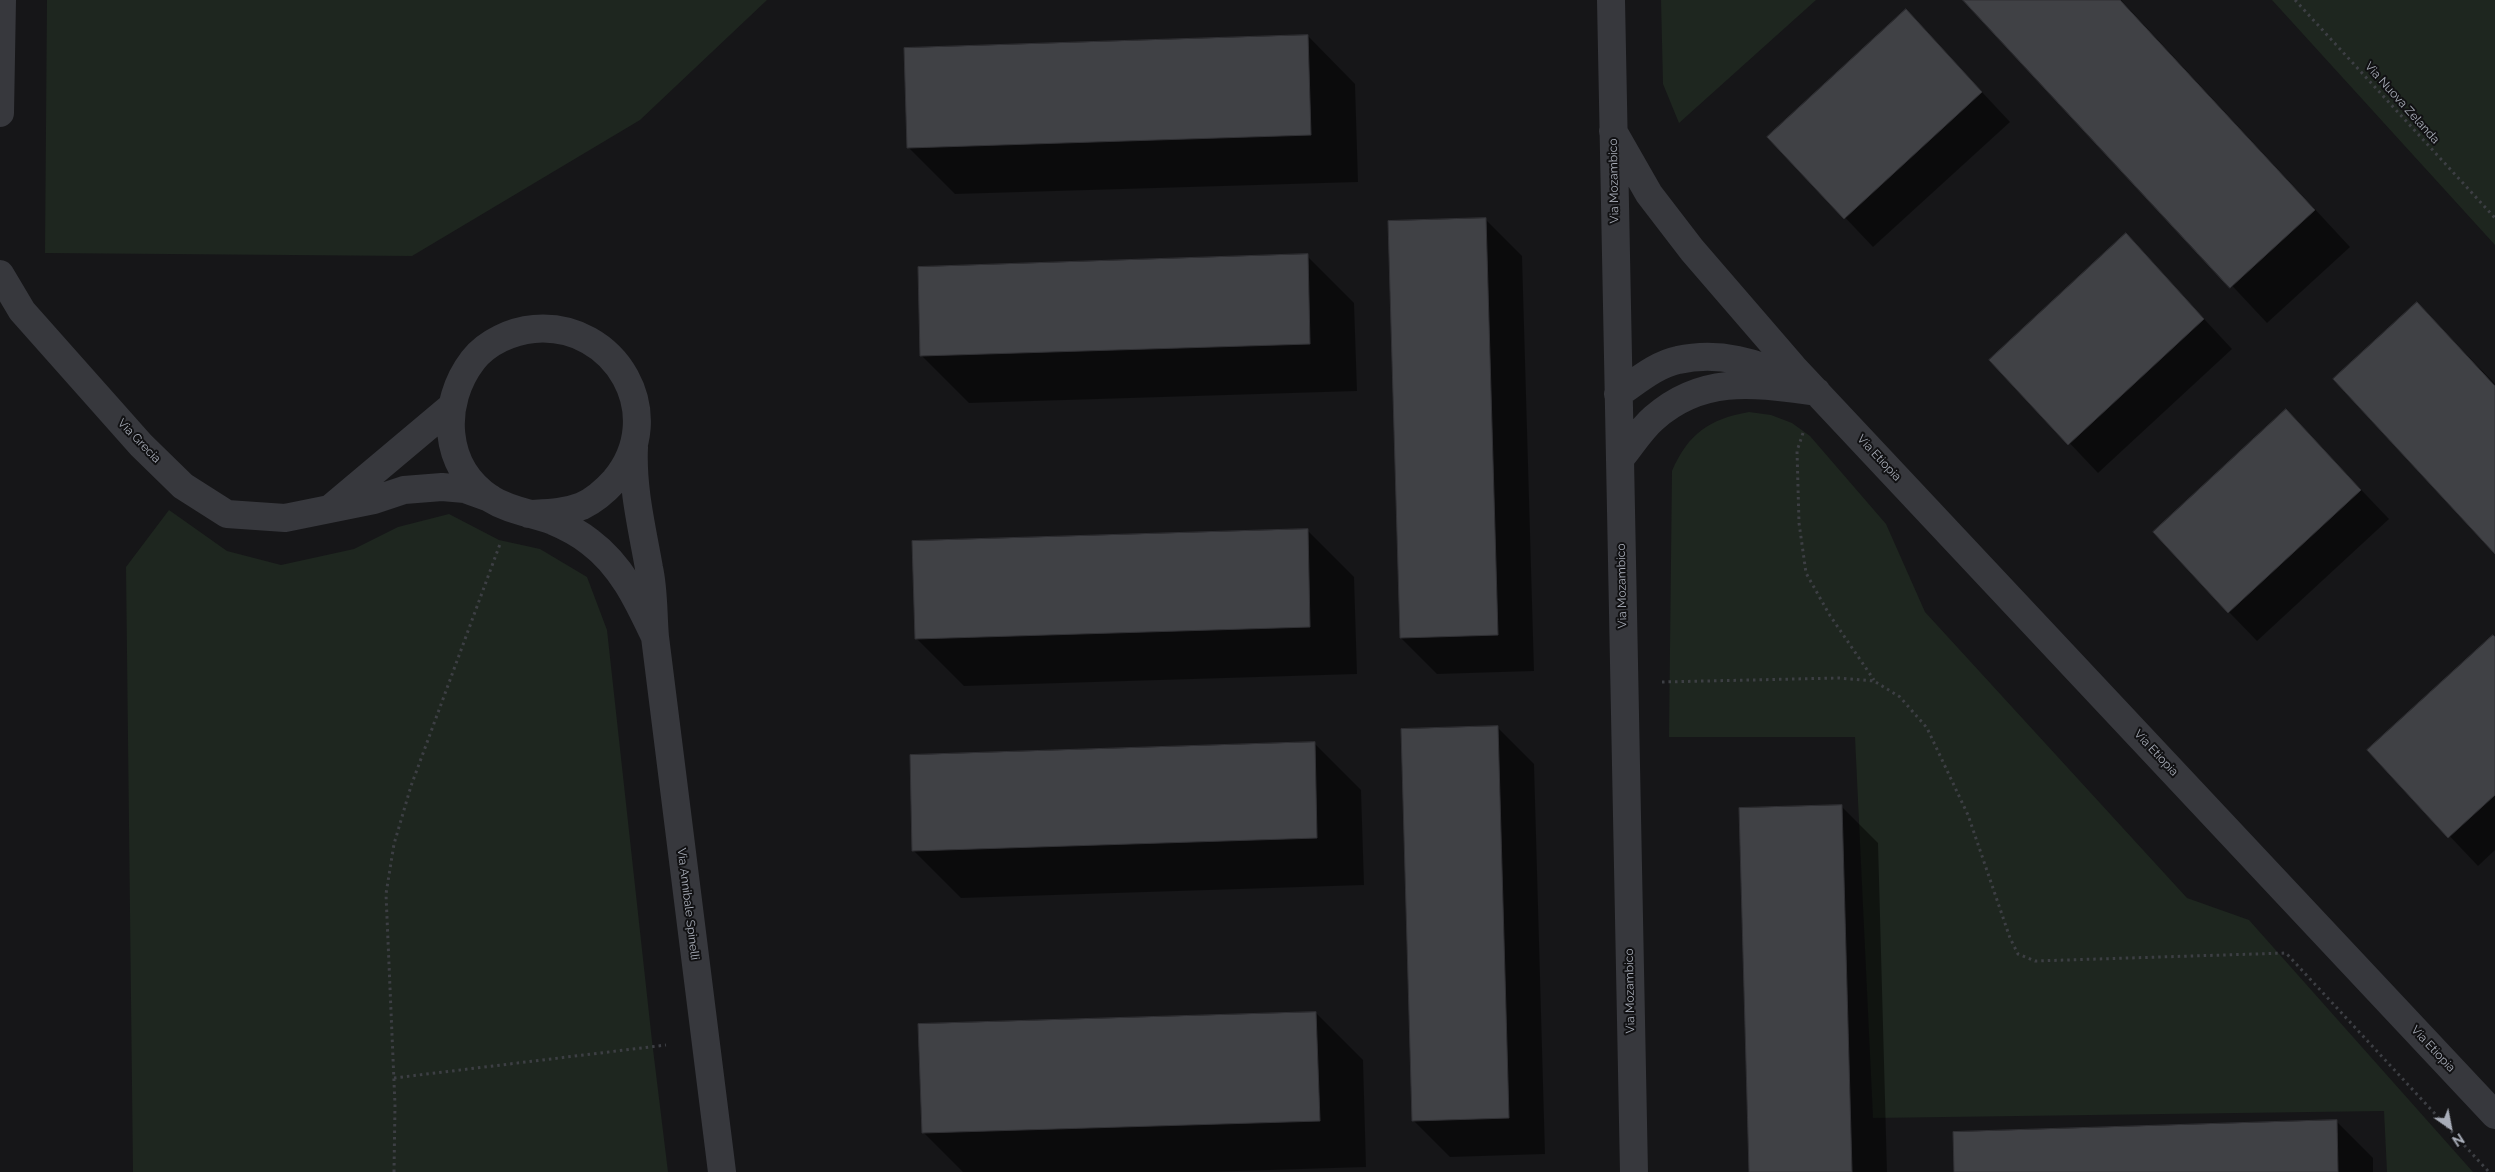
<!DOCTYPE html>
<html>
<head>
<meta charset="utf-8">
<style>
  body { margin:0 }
  #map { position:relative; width:2495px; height:1172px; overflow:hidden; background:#161618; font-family:Raleway,sans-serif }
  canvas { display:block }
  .north { position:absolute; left:2425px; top:1102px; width:50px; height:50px; -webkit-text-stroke:4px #111113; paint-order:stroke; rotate:147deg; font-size:14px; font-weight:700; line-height:20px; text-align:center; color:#a8adb8 }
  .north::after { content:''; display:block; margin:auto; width:18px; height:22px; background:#a8adb8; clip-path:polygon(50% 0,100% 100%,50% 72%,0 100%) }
</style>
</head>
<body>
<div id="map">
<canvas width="2495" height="1172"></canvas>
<div class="north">N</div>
</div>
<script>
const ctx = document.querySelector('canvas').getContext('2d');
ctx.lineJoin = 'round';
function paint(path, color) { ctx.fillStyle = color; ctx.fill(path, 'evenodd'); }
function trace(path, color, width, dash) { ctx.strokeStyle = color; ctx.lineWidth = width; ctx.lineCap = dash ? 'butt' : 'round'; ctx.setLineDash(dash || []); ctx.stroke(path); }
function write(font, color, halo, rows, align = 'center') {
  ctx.font = font + ' Raleway,sans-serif'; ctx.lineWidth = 4; ctx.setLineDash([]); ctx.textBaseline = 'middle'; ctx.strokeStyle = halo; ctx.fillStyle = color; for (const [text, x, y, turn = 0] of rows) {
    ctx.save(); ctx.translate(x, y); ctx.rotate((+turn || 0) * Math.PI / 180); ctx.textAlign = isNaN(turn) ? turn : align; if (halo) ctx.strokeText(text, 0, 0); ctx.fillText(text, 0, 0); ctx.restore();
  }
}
const green = new Path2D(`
  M47 0H767L640 120 412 256 45 253Z
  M1661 0H1816L1679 123 1663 84Z
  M2272 0H2495V245Z
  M1749 412 1771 415 1792 423 1810 436 1886 524 1925 612 2187 898 2249 920 2473 1172H2387L2384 1111 1873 1118 1855 737H1669L1672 471C1688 434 1709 419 1749 412Z
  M169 510 227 551 281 565 354 549 398 527 449 514 499 540 540 549 587 577 607 630 652 1041 668 1172H133L126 567Z`);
const shadow = new Path2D(`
  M1965 0H2121L2350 247 2267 323Z
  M1906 11 2010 122 1873 247 1769 137Z
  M1308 36 1355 84 1358 182 955 194 908 147Z
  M1486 220 1522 256 1534 671 1437 674 1401 638Z
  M2126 235 2232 349 2098 473 1991 360Z
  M1307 256 1354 303 1357 391 969 403 922 356Z
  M2417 303 2495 384V553Z
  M2286 411 2389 519 2257 641 2229 612Z
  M1307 530 1354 577 1357 674 964 686 917 639Z
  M2495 639V850L2478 866 2369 751Z
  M1497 727 1534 764 1545 1154 1450 1157 1413 1120Z
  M1314 743 1361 790 1364 885 961 898 914 851Z
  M1841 806 1878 843 1887 1172H1750Z
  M1316 1013 1363 1060 1366 1167 1206 1172H963L923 1132Z
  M2336 1121 2373 1158V1172H1955Z`);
const building = new Path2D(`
  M1963 0H2120L2315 210 2230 288Z
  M1906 9 1982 92 1844 219 1767 137Z
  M1308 35 1311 135 907 148 904 48Z
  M1486 218 1498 635 1400 638 1388 221Z
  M2126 233 2204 319 2068 445 1989 360Z
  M1308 254 1310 344 920 356 918 267Z
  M2417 302 2495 386V554L2333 379Z
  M2286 409 2361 490 2228 613 2153 532Z
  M1308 529 1310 627 915 639 912 541Z
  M2493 635 2495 637V795L2448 838 2367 750Z
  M1498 726 1509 1118 1412 1121 1401 729Z
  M1315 742 1317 838 912 851 910 755Z
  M1842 805 1852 1172H1749L1739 808Z
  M1316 1012 1320 1121 922 1133 918 1024Z
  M2337 1120 2338 1172H1954L1953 1132Z`);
const path = new Path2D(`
  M2295 0 2495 218
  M1803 433 1797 451 1799 523 1806 573 1829 614 1874 680
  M1662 682 1839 678 1874 681 1900 697 1927 728 1968 815 2010 938 2018 954 2035 961 2286 953 2489 1172
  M394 1078 666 1045
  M394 1172 395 1105 386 894 394 844 411 786 500 544`);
const minor = new Path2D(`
  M1611 0 1634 1172
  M0 113 2 0
  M1613 131 1649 194 1692 250 1793 367 2495 1115
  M0 274 22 311 141 445 183 486 227 514 285 518 374 500 404 490 442 487 465 489 490 498
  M1618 394C1636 382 1657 364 1678 360 1719 351 1757 362 1793 380
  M634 447C632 488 642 528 649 568 654 590 653 614 655 637L722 1172
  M1620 459C1631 446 1641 429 1654 418 1704 374 1757 384 1817 392
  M332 507 451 407
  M529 514C547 513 564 513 582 506 595 500 606 490 615 480 669 415 616 322 534 329 512 331 487 342 473 360 440 403 442 467 491 499 510 511 532 513 553 521 565 526 580 534 590 542 622 566 638 601 655 637`);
const streetNames = [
  ["Via Nuova Zelanda",2402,103,48],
  ["Via Mozambico",1614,181,-91],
  ["Via Grecia",139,441,46],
  ["Via Etiopia",1879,458,47],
  ["Via Mozambico",1622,586,-91],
  ["Via Etiopia",2156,753,47],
  ["Via Annibale Spinelli",688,904,83],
  ["Via Mozambico",1630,991,-91],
  ["Via Etiopia",2433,1049,47]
];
paint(green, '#1e261f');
paint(shadow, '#0007');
paint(building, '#404145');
trace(building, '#303034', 1);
trace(path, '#3d3f44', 3, [2.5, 4]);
trace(minor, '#37383d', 28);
write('12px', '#a8adb8', '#111113', streetNames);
</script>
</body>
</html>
